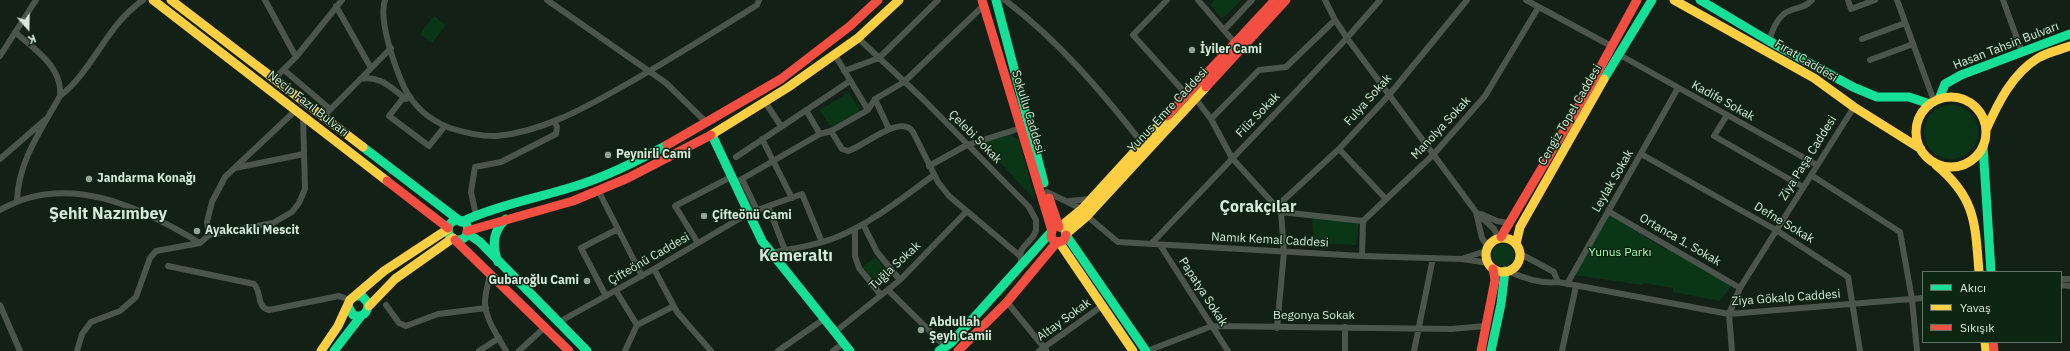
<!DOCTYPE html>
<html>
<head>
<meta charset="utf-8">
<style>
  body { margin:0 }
  #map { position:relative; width:2070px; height:351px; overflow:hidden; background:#132016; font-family:"IBM Plex Sans",sans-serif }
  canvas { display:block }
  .legend { position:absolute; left:1922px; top:271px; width:140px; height:72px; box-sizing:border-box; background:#0d2612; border:1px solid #5f7462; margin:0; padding:5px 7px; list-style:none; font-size:12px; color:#d9e8da }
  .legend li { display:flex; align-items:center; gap:8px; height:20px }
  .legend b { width:20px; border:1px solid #5f7462 }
  .north { position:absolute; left:8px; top:8px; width:40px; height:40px; -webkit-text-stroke:3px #0d2612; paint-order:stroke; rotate:160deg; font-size:11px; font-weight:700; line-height:16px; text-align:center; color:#d9e8da }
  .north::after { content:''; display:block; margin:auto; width:14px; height:18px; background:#d9e8da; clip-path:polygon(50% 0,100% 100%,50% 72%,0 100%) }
</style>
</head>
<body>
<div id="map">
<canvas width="2070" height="351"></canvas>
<ul class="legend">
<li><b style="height:5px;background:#16e098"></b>Akıcı</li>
<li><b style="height:5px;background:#ffcf43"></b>Yavaş</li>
<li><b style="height:5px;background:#f24e42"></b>Sıkışık</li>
</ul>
<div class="north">K</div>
</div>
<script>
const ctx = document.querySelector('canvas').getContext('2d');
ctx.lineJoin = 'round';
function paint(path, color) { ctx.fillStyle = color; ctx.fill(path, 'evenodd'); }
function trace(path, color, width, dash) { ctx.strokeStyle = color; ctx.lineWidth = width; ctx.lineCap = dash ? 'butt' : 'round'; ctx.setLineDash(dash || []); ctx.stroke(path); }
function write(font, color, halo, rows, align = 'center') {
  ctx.font = font + ' "IBM Plex Sans",sans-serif'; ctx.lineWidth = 3; ctx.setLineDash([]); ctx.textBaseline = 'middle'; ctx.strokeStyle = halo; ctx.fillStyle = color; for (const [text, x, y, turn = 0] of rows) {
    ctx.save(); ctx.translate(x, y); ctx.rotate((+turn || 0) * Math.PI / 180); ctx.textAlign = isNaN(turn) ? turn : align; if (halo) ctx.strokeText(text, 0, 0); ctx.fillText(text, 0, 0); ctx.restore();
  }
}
const green = new Path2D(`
  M1214 0H1241L1222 19 1211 5Z
  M434 16 446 25 432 43 420 34Z
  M849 92 856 105 860 104 859 112 830 127 820 110Z
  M1924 132a27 27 0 1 1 54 0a27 27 0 1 1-54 0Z
  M1010 134 1019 140 1035 200 982 143Z
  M1609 213 1637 229 1636 231 1666 250 1668 247 1732 285 1720 301 1673 292V288L1644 283 1642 285 1574 275Z
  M1312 217 1359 222 1356 245 1314 243Z
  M1492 255a11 11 0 1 1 22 0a11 11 0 1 1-22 0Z
  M875 257 891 275 879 285 863 267Z`);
const street = new Path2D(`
  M265 0 296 57
  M385 0C378 20 395 67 404 87 414 107 429 120 450 128 466 133 481 137 497 136 540 132 581 110 618 89 665 63 711 34 757 5L759 0
  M547 0 666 83 707 123
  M1005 0C1059 41 1101 91 1142 143
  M1167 0 1133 35 1187 95 1195 98 1211 119 1232 158 1281 212 1284 252 1277 328
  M1198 0 1235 43
  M1325 0 1335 20 1347 38 1476 212 1494 229 1498 237
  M1526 0 1613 47
  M1848 0 1851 9 1875 0
  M1897 0 1934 101
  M2003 0 2022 52
  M336 6 371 68
  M1224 30 1252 0
  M15 32C34 49 63 67 60 96 41 130 18 162 17 201
  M858 38 925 101 1029 207 1036 220V230C1033 244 1013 247 1023 265
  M1862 39 1905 23
  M1769 41C1772 31 1778 15 1789 11 1798 7 1805 8 1812 0
  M1618 54 1817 165
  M835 55 868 110
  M0 56 36 0
  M1870 60 1913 44
  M284 70 330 109
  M844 71 879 58 938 0
  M275 78 296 57 342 0
  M360 79C381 75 391 88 406 99
  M60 96C95 68 105 27 143 0
  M404 97 389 116 429 146 445 126
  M875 99 889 129
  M765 102 781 126
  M806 110 820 134
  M1727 115 1714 136 1803 187
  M324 116 391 48
  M1211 119 1259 70 1286 67 1335 20
  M831 131 842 149 848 151C863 147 901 113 913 132L938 182 949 196 1020 256
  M762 139 792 198
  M1339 149 1386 199
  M1641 154 1776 230 1848 277 1860 351
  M736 157 850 81
  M0 159 46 119
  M929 166 967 145 1021 128
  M235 168 304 154
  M1811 175 1900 232 1912 299 1917 351
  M742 179 757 210
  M735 183 820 134 831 131 868 110 875 99 904 82 984 5
  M598 190 642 276
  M1047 192 1082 209 1087 216 1118 242 1362 256 1462 259 1489 263
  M1069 201 1091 199
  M768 206 785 250
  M1276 207 1339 149 1389 95 1467 0
  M0 210C67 171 141 207 200 243
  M1608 211 1740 288
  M1281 212 1363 221
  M1476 212 1482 238 1488 247
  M1481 214 1497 221 1509 223
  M476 215 471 192 475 167 501 162 556 134 557 127 554 121
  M863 224 877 252 900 280
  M855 229V256L859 268 881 295
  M209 235 207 222 212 202 225 177 296 110
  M698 243 675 206 731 177
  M1151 244 1347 38 1380 0
  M1160 245 1228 351
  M771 253C793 248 816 246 837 237 872 223 903 197 934 175
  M1519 253 1554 272 1558 282
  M1362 256 1363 221 1433 155 1485 96 1538 8
  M1464 258 1486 251
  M168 266 254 284C262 292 256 307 269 310L339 296 350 300
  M654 269 677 312 711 351
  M1508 271C1523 278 1542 284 1558 282L1729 314 1923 298
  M490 273C489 282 485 292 485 302 485 319 498 336 506 351
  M2061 279H2070
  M1567 284 1678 88
  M2061 285 2070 286
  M888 290 946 347
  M616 291 637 325 674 306
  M606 296 581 248 618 229
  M1007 302 1046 350
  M0 305 20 351
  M386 305 399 323 406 326 438 314 486 308
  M559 322 654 269 749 213 802 194 822 242
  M835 332 900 280 966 212
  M77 351 82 334 91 322 120 311 136 297 150 258 156 251 200 243 209 235 273 223 292 212 299 203 305 189 303 116
  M479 351 499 338
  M519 351 545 327
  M625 351 637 325
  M778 351 824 319
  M833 351 844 343
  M1039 351 1102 306
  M1147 351 1212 326 1451 329 1486 326
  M1345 351V327
  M1414 351 1433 258
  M1562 351 1576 286
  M1732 351 1729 314 1740 288 1854 107`);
const fast = new Path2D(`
  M996 0 1044 183
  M1700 0 1769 41 1853 87 1877 97H1909L1930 104
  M1604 79 1652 0
  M1939 99 1945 84 1961 75 2070 34
  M712 135 762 241 850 351
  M1983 146 1991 272
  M363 147 460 221
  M448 230a10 10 0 1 1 20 0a10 10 0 1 1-20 0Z
  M461 222C496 206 533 199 569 188 604 178 635 162 667 145
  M1065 230 1066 235 1146 351
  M467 233 480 242 587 351
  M498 262C492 246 492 231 506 219
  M348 306 353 315C363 318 368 313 368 303L362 296H356
  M334 351 361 316
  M939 351 951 343 1051 232
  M1491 351 1501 304 1505 271`);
const slow = new Path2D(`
  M153 0 387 181
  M171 0 363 147
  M1674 0 1814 78 1854 107 1921 149
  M1916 132a35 35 0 1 1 70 0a35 35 0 1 1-70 0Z
  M1986 130C1998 103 2012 74 2038 58 2048 52 2060 50 2070 46
  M711 135 787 88 858 38 899 0
  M1936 165C1976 198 1975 223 1979 272
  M1060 227 1082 209 1167 116
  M1066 234 1087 216 1206 87
  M1486 255a17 17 0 1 1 34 0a17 17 0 1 1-34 0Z
  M1059 242 1133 351
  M1516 244 1520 227 1604 79
  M369 306 395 279 453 238
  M1985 342 1986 351
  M321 351 338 326 350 300 384 271 448 229`);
const jam = new Path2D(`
  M982 0 1052 231 1051 237 1054 241 1059 242 1064 240 1066 235
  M1206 87 1286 0
  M1167 116 1275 0
  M667 145 781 79 850 26 878 0
  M387 181 448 228
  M1049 198 1059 227
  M467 231 573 201 628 178 711 135
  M1501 237 1588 90 1637 0
  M455 240 569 351
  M1993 342 1994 351
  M958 351 1007 302 1057 242
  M1481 351 1495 280 1493 269`);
const markers = [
  [1192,50,4,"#94a295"],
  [608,155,4,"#94a295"],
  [89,179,4,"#94a295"],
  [704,216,4,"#94a295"],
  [197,231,4,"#94a295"],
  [587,281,4,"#94a295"],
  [921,330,4,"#94a295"]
];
const streetNames = [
  ["Hasan Tahsin Bulvarı",2006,46,-21],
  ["Fırat Caddesi",1806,61,31],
  ["Fulya Sokak",1368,100,-48],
  ["Kadife Sokak",1723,101,29],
  ["Necip Fazıl Bulvarı",308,104,38],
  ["Yunus Emre Caddesi",1168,110,-47],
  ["Sokullu Caddesi",1028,112,73],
  ["Filiz Sokak",1258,115,-46],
  ["Cengiz Topel Caddesi",1570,115,-60],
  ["Manolya Sokak",1441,128,-47],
  ["Çelebi Sokak",975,137,45],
  ["Ziya Paşa Caddesi",1808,158,-58],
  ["Leylak Sokak",1613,181,-60],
  ["Defne Sokak",1784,223,31],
  ["Namık Kemal Caddesi",1270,240,3],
  ["Ortanca 1. Sokak",1680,240,30],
  ["Çifteönü Caddesi",649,259,-30],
  ["Tuğla Sokak",895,266,-43],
  ["Papatya Sokak",1203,292,57],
  ["Ziya Gökalp Caddesi",1786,298,-4],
  ["Begonya Sokak",1314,316],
  ["Altay Sokak",1064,320,-36]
];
const poiNames = [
  ["İyiler Cami",1200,50],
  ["Peynirli Cami",616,155],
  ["Jandarma Konağı",97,179],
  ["Çifteönü Cami",712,216],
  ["Ayakcaklı Mescit",205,231],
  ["Gubaroğlu Cami",579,281,"right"],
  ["Abdullah",929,323],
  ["Şeyh Camii",929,337]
];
const parkNames = [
  ["Yunus Parkı",1620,253]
];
const districtNames = [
  ["Çorakçılar",1258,207],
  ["Şehit Nazımbey",108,214],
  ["Kemeraltı",796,256]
];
paint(green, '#0a3617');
trace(street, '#4b554c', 6);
trace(fast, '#16e098', 9);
trace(slow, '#ffcf43', 9);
trace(jam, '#f24e42', 9);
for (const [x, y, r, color] of markers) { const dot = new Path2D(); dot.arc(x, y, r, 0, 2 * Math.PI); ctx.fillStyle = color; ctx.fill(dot); trace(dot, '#0d2612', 1.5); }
write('12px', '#d9e8da', '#0d2612', streetNames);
write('bold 12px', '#d9e8da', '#0d2612', poiNames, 'left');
write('12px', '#9ffcaf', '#0d2612', parkNames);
write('bold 16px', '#d9e8da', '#0d2612', districtNames);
</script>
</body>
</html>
